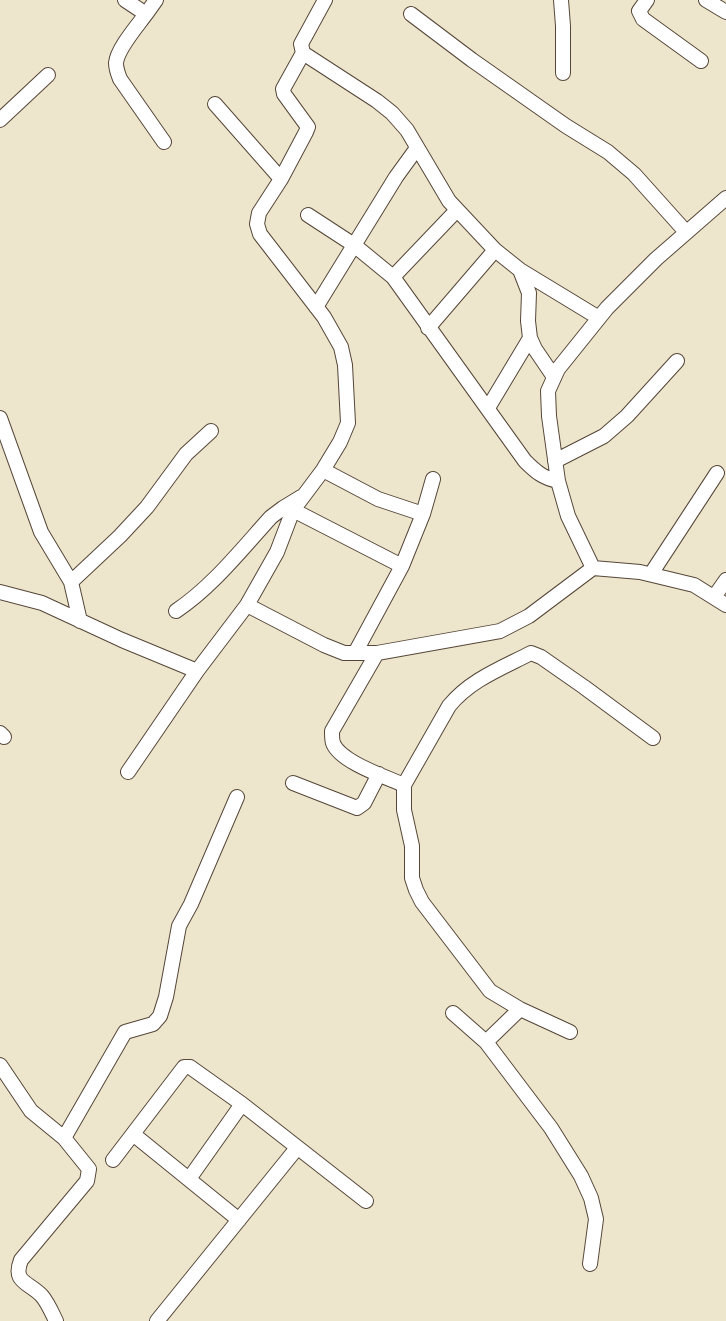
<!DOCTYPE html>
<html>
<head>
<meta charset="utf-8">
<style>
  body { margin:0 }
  canvas { display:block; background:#ede6cc }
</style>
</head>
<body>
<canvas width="726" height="1321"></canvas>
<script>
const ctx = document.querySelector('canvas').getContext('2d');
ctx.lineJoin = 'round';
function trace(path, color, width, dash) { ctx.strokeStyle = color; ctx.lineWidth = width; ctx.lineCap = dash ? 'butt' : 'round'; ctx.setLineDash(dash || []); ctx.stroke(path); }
const minor = new Path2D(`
  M125 0 146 14 156 0
  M325 0 301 44 303 53 377 101 392 113 407 130 449 201 495 250 520 270 529 293 528 321 530 338 535 349 554 377
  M561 0 563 26V73
  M647 0 639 11 643 19 701 61
  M706 0 726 12
  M146 14C138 25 117 49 116 63 116 69 118 74 120 79L164 142
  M411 14 472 60 566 126 608 152 634 174 686 232
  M215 104 281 179
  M0 120 48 75
  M457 210 393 277 525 461C536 472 543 478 558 481
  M308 215 354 245 393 277
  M520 270 599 318
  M316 307 396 177 417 148
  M428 328 495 250
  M488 408 530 338
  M0 418 41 532 71 582 80 621
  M555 461 604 436 627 416 677 361
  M323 470 378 499 423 514
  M293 510 402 566
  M593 568 568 516 558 481 549 416 548 391 558 369 607 308 656 259 726 198
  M651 574 717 473
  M71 582 120 536 147 507 186 454 211 431
  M0 592 42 603 122 640 197 671 247 605 324 645 344 653H377L500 631 529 616 593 568 640 572 694 585 726 605
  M714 597 726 580
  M247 605 277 552 293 510 323 470 340 442 348 423 345 365 341 347 324 317 260 234 257 224 259 213 281 179 306 132 308 127 284 94 283 89 303 53
  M176 611C213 586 241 550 271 517L283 508 301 497
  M355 653 402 566 423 514 433 479
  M377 653 332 731C332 734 332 740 333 743 340 762 386 777 404 785
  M0 733 4 737
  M128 772 197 671
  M293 783 357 808 364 803 379 774
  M453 1013 486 1042 551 1128 581 1176 591 1198 596 1219 590 1264
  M570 1032 520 1009 490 991 422 902 416 890 412 878V846L404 810V785L449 706C470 680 502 668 531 653L541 657 584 687 653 738
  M486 1042 520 1009
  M0 1065 31 1111 64 1138
  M133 1134 239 1220
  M113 1160 184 1067H190L242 1104 366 1201
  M189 1179 242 1104
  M56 1321C52 1313 48 1303 42 1296 29 1282 12 1283 21 1260L87 1181 89 1169 64 1138 125 1032 153 1024 160 1016 166 997 179 926 191 904 237 797
  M157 1321 297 1148`);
trace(minor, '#564638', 16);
trace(minor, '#fff', 14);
</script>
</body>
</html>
